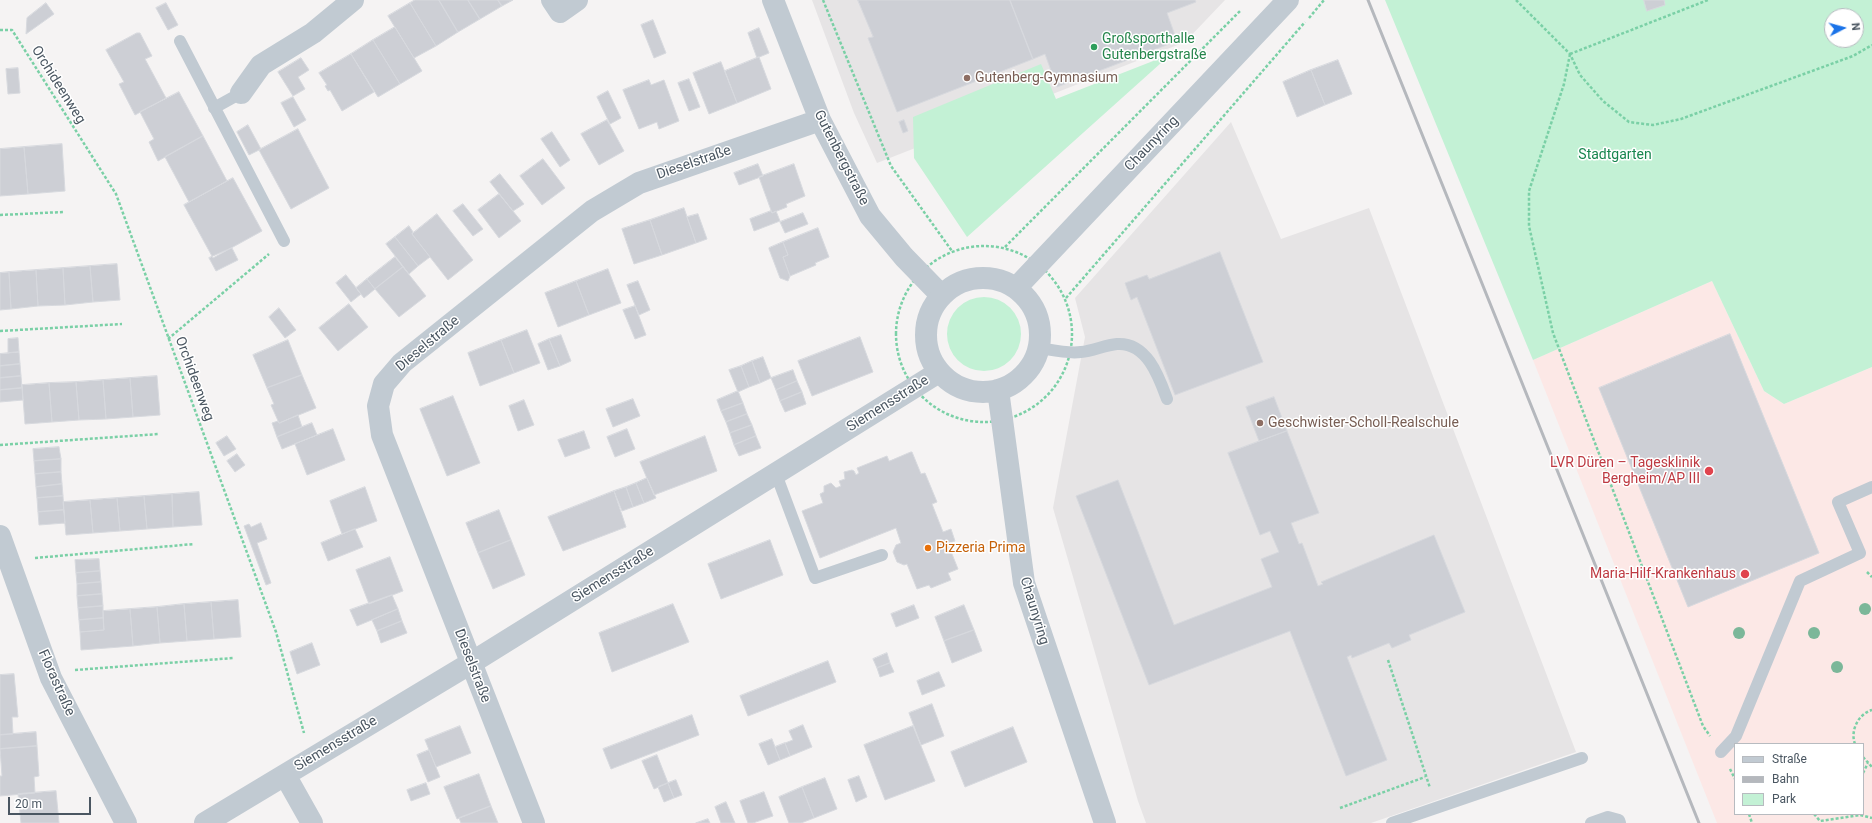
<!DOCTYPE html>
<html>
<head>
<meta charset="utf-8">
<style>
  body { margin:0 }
  #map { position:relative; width:1872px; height:823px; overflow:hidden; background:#f5f3f3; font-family:Roboto,sans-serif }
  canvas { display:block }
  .legend { position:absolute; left:1734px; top:743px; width:130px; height:72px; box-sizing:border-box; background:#fff; border:1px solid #b7bbc0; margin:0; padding:5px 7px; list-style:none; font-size:12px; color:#4a5661 }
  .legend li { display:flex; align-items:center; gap:8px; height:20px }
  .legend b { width:20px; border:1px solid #b7bbc0 }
  .north { position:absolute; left:1824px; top:8px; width:40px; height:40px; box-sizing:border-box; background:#fff; border:1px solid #b7bbc0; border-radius:50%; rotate:84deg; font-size:11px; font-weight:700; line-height:16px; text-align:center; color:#4a5661 }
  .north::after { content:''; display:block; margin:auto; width:14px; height:18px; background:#1a73e8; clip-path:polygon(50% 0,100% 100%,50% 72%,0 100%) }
  .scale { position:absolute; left:8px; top:797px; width:83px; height:18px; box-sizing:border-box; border:2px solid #4a5661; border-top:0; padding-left:5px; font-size:12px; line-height:14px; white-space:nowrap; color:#4a5661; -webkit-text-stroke:3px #fff; paint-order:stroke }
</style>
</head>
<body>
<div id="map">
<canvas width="1872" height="823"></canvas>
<ul class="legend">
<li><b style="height:5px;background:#c1cad2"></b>Straße</li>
<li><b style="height:5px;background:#b5b8bd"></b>Bahn</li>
<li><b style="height:11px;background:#c3f1d5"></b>Park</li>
</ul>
<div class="north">N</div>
<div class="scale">20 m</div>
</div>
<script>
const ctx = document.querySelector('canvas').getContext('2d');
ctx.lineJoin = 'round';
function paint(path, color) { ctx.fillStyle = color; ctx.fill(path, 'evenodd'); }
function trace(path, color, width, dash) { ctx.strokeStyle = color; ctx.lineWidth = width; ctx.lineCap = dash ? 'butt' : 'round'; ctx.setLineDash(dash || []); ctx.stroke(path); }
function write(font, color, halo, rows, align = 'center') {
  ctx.font = font + ' Roboto,sans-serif'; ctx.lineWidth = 3; ctx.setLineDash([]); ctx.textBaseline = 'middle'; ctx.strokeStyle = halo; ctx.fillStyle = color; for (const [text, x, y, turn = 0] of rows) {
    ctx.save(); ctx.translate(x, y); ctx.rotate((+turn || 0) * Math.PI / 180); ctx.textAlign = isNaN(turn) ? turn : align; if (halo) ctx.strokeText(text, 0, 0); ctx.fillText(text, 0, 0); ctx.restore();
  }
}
const education = new Path2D(`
  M812 0H1225L1185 42 877 163 854 113Z
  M1231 122 1281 239 1369 208 1576 752 1371 823H1146L1138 801 1053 508 1085 337 1075 298Z`);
const medical = new Path2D(`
  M1712 281 1764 391 1784 404 1872 367V823H1717L1533 360ZM1735 744H1863V814H1735Z`);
const green = new Path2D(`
  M1385 0H1872V367L1784 404 1764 391 1712 281 1533 360ZM1832 16H1856V40H1832Z
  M1171 54 967 237 914 158 913 117 1041 64 1056 99Z
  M947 334a37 37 0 1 1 74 0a37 37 0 1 1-74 0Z`);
const building = new Path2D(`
  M415 0H439L458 32 436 46 410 3Z
  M439 0H468L480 19 458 32Z
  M468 0H498L502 6 480 19Z
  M498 0H513L502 6Z
  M858 0H1010L1033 59 897 112 868 38 873 37Z
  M1010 0H1195L1196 2 1167 13 1177 41 1057 87 1045 54 1033 59Z
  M1644 0H1664L1665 5 1647 11Z
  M46 3 54 14 26 34 27 18Z
  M166 3 178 25 168 30 156 8Z
  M410 3 436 46 414 58 388 16Z
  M653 20 666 53 654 58 641 25Z
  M395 27 422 71 400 84 373 40Z
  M759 28 769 53 757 58 748 33Z
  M137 33H140L152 56 145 59 166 98 135 115 119 84 124 82 106 50Z
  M373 40 400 84 378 97 351 54Z
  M351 54 374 92 342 111 330 90 328 91 325 86 327 85 319 73Z
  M759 57 771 89 737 103 725 71Z
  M301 58 309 70 298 77 305 89 293 96 278 72Z
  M1338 60 1352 94 1325 105 1311 70Z
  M721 62 737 103 709 114 693 73Z
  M18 68 20 93 8 94 6 69Z
  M1311 70 1325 105 1297 117 1283 82Z
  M689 79 700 107 689 111 678 83Z
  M649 80 651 85 664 80 679 121 659 129 657 122 639 129 623 90Z
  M608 91 621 118 610 124 597 97Z
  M179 92 203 136 158 161 149 142 154 139 140 112Z
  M293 97 306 120 294 127 281 103Z
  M607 120 624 151 599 165 581 134Z
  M904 120 908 131 903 133 899 122Z
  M248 125 261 149 249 155 237 132Z
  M298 129 329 188 291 209 259 150Z
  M552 132 570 160 560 167 541 139Z
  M203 136 227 181 189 202 165 157Z
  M62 144 65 191 28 194 24 147Z
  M24 147 28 194 0 196V149Z
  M543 159 565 188 542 205 520 176Z
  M758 164 763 176 739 185 734 173Z
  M794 164 805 196 786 204 787 207 772 213 759 177Z
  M500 174 524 204 513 211 490 182Z
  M233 178 262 231 213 258 184 205Z
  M499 194 521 221 499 238 478 210Z
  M463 204 483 229 473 236 453 211Z
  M684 208 696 243 662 255 650 220Z
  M771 211 772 213 776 211 780 221 754 231 750 219Z
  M803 213 808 224 785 233 780 222Z
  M437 214 473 260 448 280 412 234Z
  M698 214 707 239 696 243 687 217Z
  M650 220 662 255 634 264 622 229Z
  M409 226 413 232 412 234 430 257 418 266 395 237Z
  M818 228 829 257 815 263 816 265 790 276 783 257 788 255 783 242Z
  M395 237 418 266 409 274 386 244Z
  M783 242 788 255 783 257 790 276 788 281 780 278 769 249V248Z
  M232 248 238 260 216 271 209 258Z
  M1220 252 1263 362 1175 395 1137 297 1131 300 1125 283 1147 275 1149 279Z
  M395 257 403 267 375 289 367 279Z
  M117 264 120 300 93 302 90 266Z
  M90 266 93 302 65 305 63 268Z
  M403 267 426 296 399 317 375 289Z
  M63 268 65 305 38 306 36 270Z
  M608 269 621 303 589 315 576 281Z
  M36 270 38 306 11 309 9 272Z
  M9 272 11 309 0 310V273Z
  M346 275 361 294 351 302 336 283Z
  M367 279 375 289 364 298 356 288Z
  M576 281 589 315 558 327 545 293Z
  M638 281 650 310 639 315 627 285Z
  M349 304 368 327 338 351 319 328Z
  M635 306 646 335 635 339 623 310Z
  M279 308 296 330 285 338 269 317Z
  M527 330 540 363 514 373 501 340Z
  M1730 334 1819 553 1688 607 1599 388Z
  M561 335 571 361 560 366 549 339Z
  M860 337 873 372 812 396 798 361Z
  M18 338 19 352 8 353V339Z
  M549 339 560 366 548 370 538 344Z
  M288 340 302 375 267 388 253 355Z
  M501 340 514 373 480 386 468 353Z
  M19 352 20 364 0 366V354Z
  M763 357 771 378 760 383 752 361Z
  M752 361 760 383 749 387 741 366Z
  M20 364 21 376 0 378V366Z
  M741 366 749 387 738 392 729 370Z
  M793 370 797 381 776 390 771 378Z
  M302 375 316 408 279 423 271 405 274 404 267 388Z
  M21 376 22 388 0 390V378Z
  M157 376 160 415 133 417 130 378Z
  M130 378 133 417 106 419 103 380Z
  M103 380 106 419 79 420 76 382Z
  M797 381 802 392 780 401 776 390Z
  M76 382 79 420 52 422 49 383Z
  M49 383 52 422 25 424 22 385Z
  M22 388 23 400 0 402V390Z
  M738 391 743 403 721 411 717 400Z
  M802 392 806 404 785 412 780 401Z
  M453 396 480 463 447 476 420 409Z
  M1274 397 1287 431 1259 441 1246 407Z
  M633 399 640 416 613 427 606 409Z
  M524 400 534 425 518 431 509 406Z
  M743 403 747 414 726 422 721 411Z
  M747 414 752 425 730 433 726 422Z
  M298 415 302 427 277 437 272 423 278 421 279 423Z
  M312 423 317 435 282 449 277 437Z
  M752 425 756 436 734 445 730 433Z
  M333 429 345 460 307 475 295 444Z
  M627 429 635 449 615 457 607 437Z
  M584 431 590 448 565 457 558 440Z
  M1287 431 1319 513 1291 523 1299 544 1302 543 1318 586 1323 584 1321 582 1434 535 1465 612 1409 635 1411 640 1392 648 1389 643 1352 658 1351 655 1347 657 1387 760 1346 776 1290 631 1149 685 1076 496 1118 480 1174 625 1272 587 1261 559 1279 552 1270 531 1260 535 1228 453Z
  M227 436 236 449 224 456 216 443Z
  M705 436 717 471 654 495 640 462Z
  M756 436 761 448 739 456 734 445Z
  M59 447 61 459 34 461 33 449Z
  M911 452H912L921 474 925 473 937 502 932 504 943 532 951 529 955 541 948 544 958 569 948 573 951 580 931 588 929 585 917 589 907 564 904 565 897 562 893 552 896 545 901 543 896 528 820 558 802 511 823 503 820 494 824 492V486L831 483 836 488 841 486 839 481 845 479 844 472 852 470 854 471 856 475 859 473 857 468 887 456 889 461Z
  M237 454 245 465 235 472 227 461Z
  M61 459V472L35 474 34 461Z
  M61 472 62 484 36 487 35 474Z
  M647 478 656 498 644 503 636 483Z
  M636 483 644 503 633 507 626 487Z
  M62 484 63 496 37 498 36 487Z
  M365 487 377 521 342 534 330 501Z
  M626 487 633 507 622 511 614 491Z
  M614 491 626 527 563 551 548 517Z
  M199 492 202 525 173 527 172 494Z
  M172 494 173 527 147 529 144 496Z
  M63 496 64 510 38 512 37 498Z
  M144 496 147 529 120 531 117 498Z
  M117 498 120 531 93 533 90 500Z
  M90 500 93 533 66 535 63 502Z
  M64 510 65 523 39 525 38 512Z
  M499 510 511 540 478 553 466 523Z
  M261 523 267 539 257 543 271 583 266 585 244 526 249 524 251 527Z
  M355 529 363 547 328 561 321 543Z
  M511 540 525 575 493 589 478 553Z
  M770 540 783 575 721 599 708 564Z
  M390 557 403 591 369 604 356 570Z
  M99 559 100 571 76 573 75 560Z
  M100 571 101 582 77 584 76 573Z
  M101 582 102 594 77 596V584Z
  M102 594 103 606 78 608 77 596Z
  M392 595 398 609 357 626 350 610Z
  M238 600 241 637 214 639 211 602Z
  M211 602 214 639 187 641 184 604Z
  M184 604 187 641 160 643 157 607Z
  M673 604 689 642 612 672 599 633Z
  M914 605 919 618 896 627 891 614Z
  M964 605 974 630 944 641 935 617Z
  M103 606V618L79 620 78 608Z
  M157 607 160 643 133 646 130 609Z
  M130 609 133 646 81 650 80 632 104 630 103 611Z
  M398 609 402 621 377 631 372 620Z
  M103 618 104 630 80 632 79 620Z
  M402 621 407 633 381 643 377 631Z
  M974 630 982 651 952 663 944 641Z
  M312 643 320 665 297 674 290 652Z
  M887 653 890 663 877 668 873 659Z
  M828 661 836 682 748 716 740 696Z
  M890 663 894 672 880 677 877 668Z
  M939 672 945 686 922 695 917 681Z
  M14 674 18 717H12L13 734 0 735V675Z
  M932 704 944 736 921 745 909 713Z
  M692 715 699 735 611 769 603 749Z
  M803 725 812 747 790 756 785 743 793 740 789 731Z
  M460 726 471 753 436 767 425 740Z
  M913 726 935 781 885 800 864 745Z
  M1013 727 1027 762 965 787 951 752Z
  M36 732 37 746 0 749V735Z
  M772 739 780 760 768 765 759 744Z
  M785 743 790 756 780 760 775 747Z
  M37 746 39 776 34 777 35 793 0 796V776H2L0 749Z
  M429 750 440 777 428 782 417 755Z
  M657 755 668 783 654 789 642 761Z
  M479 774 491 806 457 819 444 787Z
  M859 776 867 797 856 802 848 780Z
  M825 778 837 809 814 818 802 787Z
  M676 780 682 795 674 798 668 783Z
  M426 783 430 794 411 801 407 790Z
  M668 783 674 798 664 802 658 787Z
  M802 787 814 818 801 823H789L779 797Z
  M56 791 59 823H21L18 794Z
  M764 792 773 816 753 823H748L740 801Z
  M726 802 735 823H721L715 807Z
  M491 806 498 823H461L459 818Z
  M708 819 710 823H696Z`);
const path = new Path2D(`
  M823 0 891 166 952 251
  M1516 0 1570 54 1580 75 1603 101 1629 122 1653 125 1681 119 1853 56 1872 45
  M1309 18 1324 0
  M0 30H12L116 194 276 632 304 733
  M1570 54 1564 84 1529 191V226L1553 333 1703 726 1710 736
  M1570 54 1708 0
  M0 215 63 212
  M896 334a88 88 0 1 1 176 0a88 88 0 1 1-176 0Z
  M1005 247 1240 11
  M1066 298 1305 22
  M0 331 122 324
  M168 339 269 254
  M0 445 159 434
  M35 558 194 544
  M1867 572 1872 577
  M1388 660 1430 788
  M75 670 234 658
  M1855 744C1850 731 1858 714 1872 710
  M1863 757 1872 767
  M1730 769 1735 779
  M1863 773 1868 763
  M1340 808 1425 777
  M1749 814 1752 823
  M1814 814 1820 821 1860 815 1872 818`);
const service = new Path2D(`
  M180 41 284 241
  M214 108 241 93
  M1039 348C1052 350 1068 354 1081 352 1093 351 1105 345 1117 344 1147 342 1159 377 1167 399
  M776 474 815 578 882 555
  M1721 752 1736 736 1800 581 1860 553 1838 502 1872 487
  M1392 823 1582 758
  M1591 823 1608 817 1619 820 1620 823`);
const minor = new Path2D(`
  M552 0 560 12 577 0
  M773 0 820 120 870 216 904 257 941 295
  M241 93 261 65 313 33 353 0
  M0 536 51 678 126 823
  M285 775 312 823
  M205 823 471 663 939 372
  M534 823 382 435 378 406 384 384 402 363 592 211 639 183 820 120`);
const tertiary = new Path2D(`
  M926 335a57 57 0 1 1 114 0a57 57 0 1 1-114 0Z
  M1016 288 1288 0
  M998 390 1024 583 1105 823`);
const rail = new Path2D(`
  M1368 0 1699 823`);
const trees = [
  [1865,609],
  [1739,633],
  [1814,633],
  [1837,667]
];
const markers = [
  [1094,47,4,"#2e9e5b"],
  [967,78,4,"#8d6e63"],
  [1260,423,4,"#8d6e63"],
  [1709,471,5,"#e0444e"],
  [928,548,4,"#e8710a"],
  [1745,574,5,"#e0444e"]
];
const leisureNames = [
  ["Großsporthalle",1102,39],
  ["Gutenbergstraße",1102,55]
];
const educationNames = [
  ["Gutenberg-Gymnasium",975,78],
  ["Geschwister-Scholl-Realschule",1268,423]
];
const streetNames = [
  ["Orchideenweg",58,85,58],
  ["Chaunyring",1152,144,-46],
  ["Gutenbergstraße",841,158,63],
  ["Dieselstraße",694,163,-19],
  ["Dieselstraße",428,344,-40],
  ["Orchideenweg",194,379,70],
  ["Siemensstraße",888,404,-32],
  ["Siemensstraße",613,575,-32],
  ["Chaunyring",1034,611,73],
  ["Dieselstraße",472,666,69],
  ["Florastraße",56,683,66],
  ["Siemensstraße",336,744,-31]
];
const parkNames = [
  ["Stadtgarten",1615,155]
];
const healthNames = [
  ["LVR Düren – Tagesklinik",1700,463],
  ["Bergheim/AP III",1700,479],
  ["Maria-Hilf-Krankenhaus",1736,574]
];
const foodNames = [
  ["Pizzeria Prima",936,548]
];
paint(education, '#e6e4e5');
paint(medical, '#fce8e6');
paint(green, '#c3f1d5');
paint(building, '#cdcfd5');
trace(building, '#d7d9de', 1);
trace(path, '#7ad0a6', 2.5, [3, 2]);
trace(service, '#c1cad2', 12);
trace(minor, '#c1cad2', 22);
trace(tertiary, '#c1cad2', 22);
trace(rail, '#b5b8bd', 3);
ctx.fillStyle = '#7bb799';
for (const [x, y] of trees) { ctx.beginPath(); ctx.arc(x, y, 6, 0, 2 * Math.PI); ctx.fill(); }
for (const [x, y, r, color] of markers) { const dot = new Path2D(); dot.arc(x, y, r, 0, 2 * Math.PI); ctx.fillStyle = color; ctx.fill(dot); trace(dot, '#fff', 1.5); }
write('14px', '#27864d', '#fff', leisureNames, 'left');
write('14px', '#785e54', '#fff', educationNames, 'left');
write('14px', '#4a5661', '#fff', streetNames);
write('14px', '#17864f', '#fff', parkNames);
write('14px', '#be3a42', '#fff', healthNames, 'right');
write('14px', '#c56008', '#fff', foodNames, 'left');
</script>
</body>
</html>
